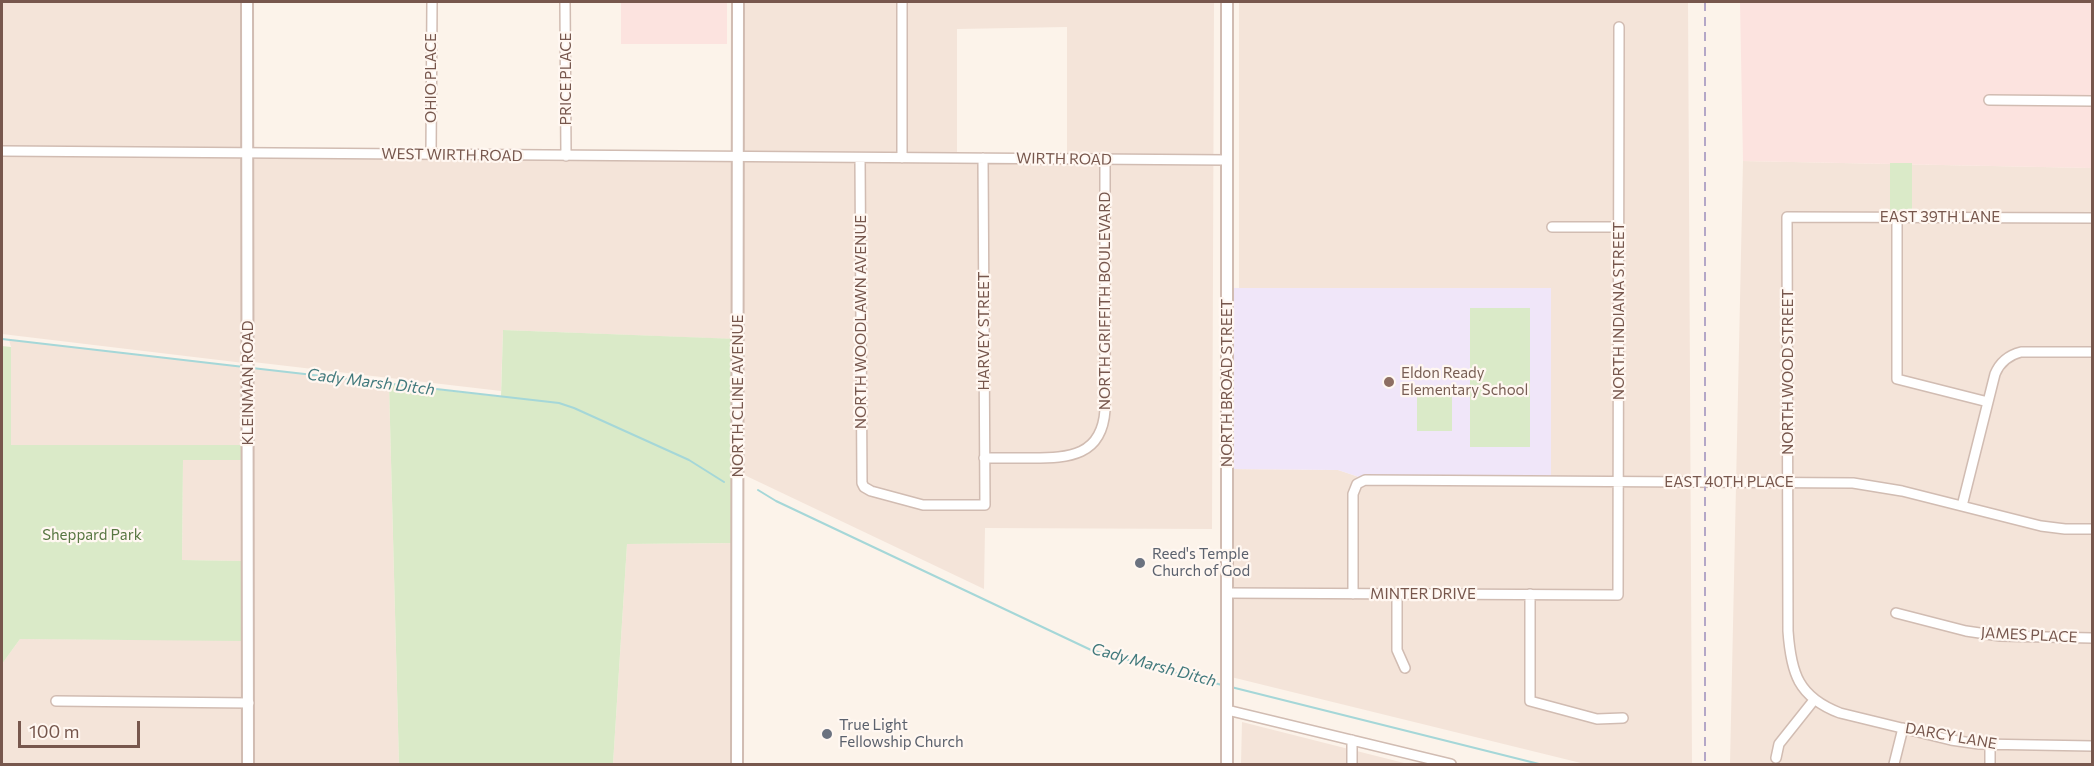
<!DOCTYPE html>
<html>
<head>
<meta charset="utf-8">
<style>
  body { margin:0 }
  #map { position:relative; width:2094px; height:766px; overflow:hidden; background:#fcf3ea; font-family:Commissioner,sans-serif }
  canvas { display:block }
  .frame { position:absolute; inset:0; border:3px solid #77574d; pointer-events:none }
  .scale { position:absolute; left:18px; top:721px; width:122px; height:27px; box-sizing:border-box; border:3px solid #77574d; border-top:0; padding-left:8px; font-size:18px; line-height:21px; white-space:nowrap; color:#77574d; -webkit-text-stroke:4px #fff7f1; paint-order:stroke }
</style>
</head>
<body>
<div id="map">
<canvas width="2094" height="766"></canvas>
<div class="frame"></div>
<div class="scale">100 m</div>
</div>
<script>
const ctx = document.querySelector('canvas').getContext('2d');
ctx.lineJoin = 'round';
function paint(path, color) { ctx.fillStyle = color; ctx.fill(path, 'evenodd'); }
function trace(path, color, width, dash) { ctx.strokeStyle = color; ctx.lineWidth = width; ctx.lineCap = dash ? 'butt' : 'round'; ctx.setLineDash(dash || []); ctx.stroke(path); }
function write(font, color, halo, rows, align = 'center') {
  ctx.font = font + ' Commissioner,sans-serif'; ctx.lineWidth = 4.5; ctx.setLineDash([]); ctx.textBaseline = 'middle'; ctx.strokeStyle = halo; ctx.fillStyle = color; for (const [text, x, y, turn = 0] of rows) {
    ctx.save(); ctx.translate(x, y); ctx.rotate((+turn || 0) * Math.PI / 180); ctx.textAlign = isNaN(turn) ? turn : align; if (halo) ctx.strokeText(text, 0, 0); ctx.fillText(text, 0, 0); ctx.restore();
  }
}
const residential = new Path2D(`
  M2 2H245L244 363 2 334Z
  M738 2H1214L1212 529 985 528 984 589 738 472ZM1067 27V159L957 158V29Z
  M1239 2H1688L1692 764H1585L1227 676V469L1338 470 1368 480 1551 289 1239 288Z
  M249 156 735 159 733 339 503 330 501 391 253 362Z
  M1743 161 2092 168V764H1730Z
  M9 340 389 384 399 764H2V664L20 639 243 640 242 561 182 560 183 460H242L243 445H11V347Z
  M738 543V764H613L627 544Z
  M1242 722 1408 764H1241Z`);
const commercial = new Path2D(`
  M621 2H727V44H621Z
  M1740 2H2092V168L1743 161Z`);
const education = new Path2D(`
  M1227 288H1551V481L1368 480 1338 470 1227 469Z`);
const green = new Path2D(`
  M1890 163H1912V211H1890Z
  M1470 308H1530V447H1470Z
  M503 330 738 339V543L627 544 613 764H399L389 384 501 397Z
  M2 346 11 347V445H243V460H183L182 560 243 561V641L20 639 2 664Z
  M1417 395H1452V431H1417Z`);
const stream = new Path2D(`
  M2 339 244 367
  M252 368 559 403 574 408 689 460 724 482
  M758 490 776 501 1091 650 1222 685
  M1231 687 1539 764`);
const minor = new Path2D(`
  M565 2 566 156
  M902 2V158
  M1989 100 2092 101
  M2 151 1226 160
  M431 154 432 2
  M860 158 862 483 864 487 871 491 923 505H985L983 158
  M1897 217V379L1988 402
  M2092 218 1787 217 1788 631C1791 673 1798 697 1840 713L1951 740 1979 744 2092 746
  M1552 227H1619
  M984 458C1000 458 1016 458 1032 458 1069 458 1102 456 1105 410V160
  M1962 506 1995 374C2000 362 2009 355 2021 352H2092
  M1227 593 1618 595 1619 27
  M1353 594V494L1357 484 1365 480 1853 483 1902 491 2041 526 2065 529H2092
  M1397 594V650L1405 668
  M1530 594V701L1597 719 1623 718
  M1896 613 1966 631 2000 636 2092 638
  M56 701 249 703
  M1227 710 1451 764
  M1990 745V764
  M1776 758 1779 744 1814 700
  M1352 764V740
  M1894 764 1903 728`);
const tertiary = new Path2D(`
  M247 2 248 764
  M737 764 738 2
  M1227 764V2`);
const rail = new Path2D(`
  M1705 2V764`);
const markers = [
  [1389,382,6,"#8d6e63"],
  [1140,563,6,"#6b7280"],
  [827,734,6,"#6b7280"]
];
const streetNames = [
  ["OHIO PLACE",431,78,-90],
  ["PRICE PLACE",566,79,-90],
  ["WEST WIRTH ROAD",452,155,1],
  ["WIRTH ROAD",1064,159,1],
  ["EAST 39TH LANE",1940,217],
  ["NORTH GRIFFITH BOULEVARD",1105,301,-90],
  ["NORTH INDIANA STREET",1619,311,-90],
  ["NORTH WOODLAWN AVENUE",861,322,-90],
  ["HARVEY STREET",984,331,-90],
  ["NORTH WOOD STREET",1788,372,-90],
  ["KLEINMAN ROAD",248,383,-90],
  ["NORTH BROAD STREET",1227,383,-90],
  ["NORTH CLINE AVENUE",738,396,-90],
  ["EAST 40TH PLACE",1729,482],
  ["MINTER DRIVE",1423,594],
  ["JAMES PLACE",2029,635,3],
  ["DARCY LANE",1951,736,10]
];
const educationNames = [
  ["Eldon Ready",1401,373],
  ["Elementary School",1401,390]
];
const parkNames = [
  ["Sheppard Park",92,535]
];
const worshipNames = [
  ["Reed's Temple",1152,554],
  ["Church of God",1152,571],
  ["True Light",839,725],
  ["Fellowship Church",839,742]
];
const waterNames = [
  ["Cady Marsh Ditch",371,382,7],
  ["Cady Marsh Ditch",1154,665,15]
];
paint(residential, '#f4e4d9');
paint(commercial, '#fce3df');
paint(education, '#f0e6f9');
paint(green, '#daeac8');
trace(stream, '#a5d7d8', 2);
trace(minor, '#d1bcb2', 12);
trace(tertiary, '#d1bcb2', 14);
trace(minor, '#fff', 9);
trace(tertiary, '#fff', 10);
trace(rail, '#b4a7c7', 2, [9, 6]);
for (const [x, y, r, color] of markers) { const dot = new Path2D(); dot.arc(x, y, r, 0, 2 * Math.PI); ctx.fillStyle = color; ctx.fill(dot); trace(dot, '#fff7f1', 2); }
write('15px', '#77574d', '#fff7f1', streetNames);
write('15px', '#785e54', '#fff7f1', educationNames, 'left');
write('15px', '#587742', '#fff7f1', parkNames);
write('15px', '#5b616d', '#fff7f1', worshipNames, 'left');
write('italic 16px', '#41797c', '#fff7f1', waterNames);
</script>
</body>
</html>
